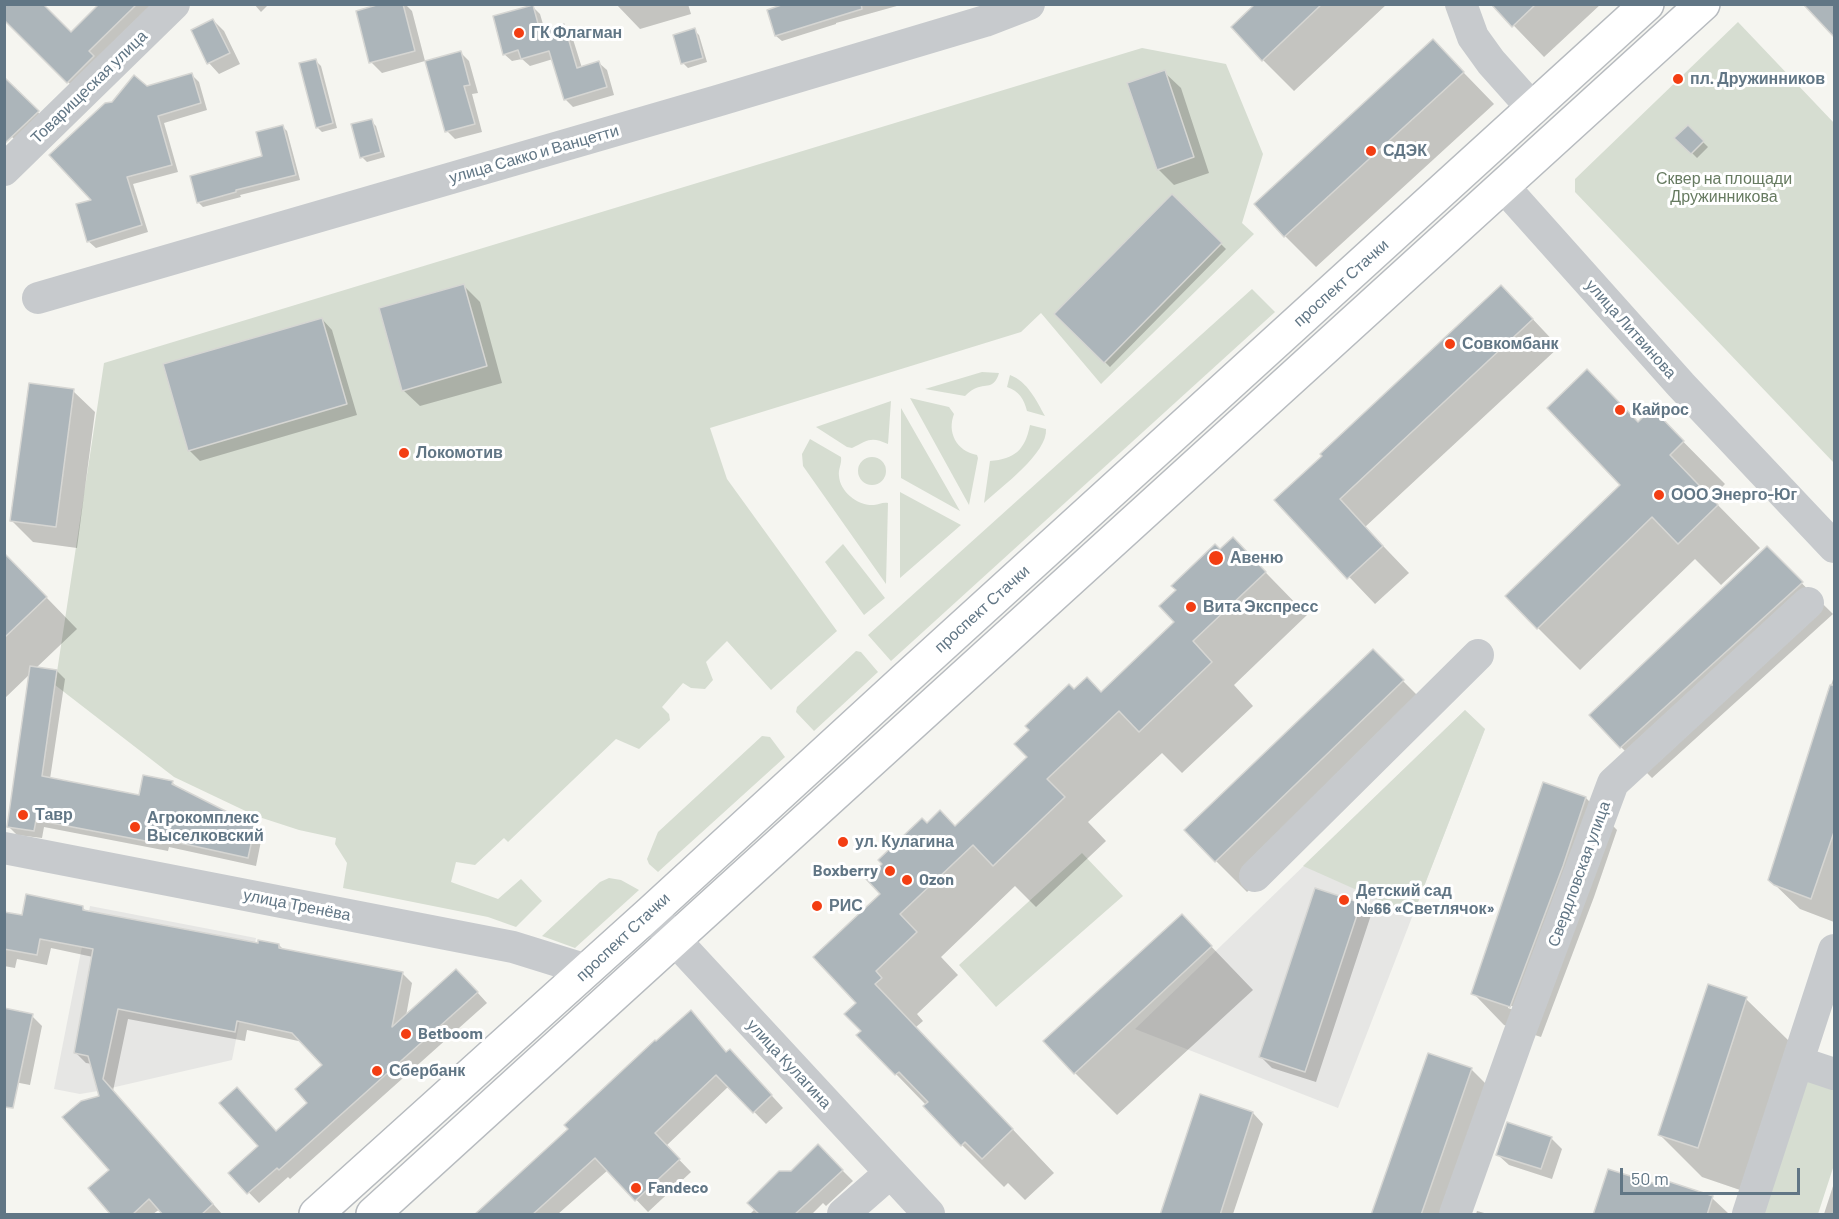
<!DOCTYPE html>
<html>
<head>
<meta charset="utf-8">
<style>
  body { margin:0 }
  #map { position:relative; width:1839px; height:1219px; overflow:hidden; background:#f5f5f0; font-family:Barlow,sans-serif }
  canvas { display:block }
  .frame { position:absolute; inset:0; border:6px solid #617685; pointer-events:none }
  .scale { position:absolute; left:1620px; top:1168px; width:180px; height:27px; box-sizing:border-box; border:3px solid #617685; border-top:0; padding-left:8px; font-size:18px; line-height:21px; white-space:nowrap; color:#617685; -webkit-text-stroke:4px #fff; paint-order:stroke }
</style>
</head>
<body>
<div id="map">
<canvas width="1839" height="1219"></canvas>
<div class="frame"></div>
<div class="scale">50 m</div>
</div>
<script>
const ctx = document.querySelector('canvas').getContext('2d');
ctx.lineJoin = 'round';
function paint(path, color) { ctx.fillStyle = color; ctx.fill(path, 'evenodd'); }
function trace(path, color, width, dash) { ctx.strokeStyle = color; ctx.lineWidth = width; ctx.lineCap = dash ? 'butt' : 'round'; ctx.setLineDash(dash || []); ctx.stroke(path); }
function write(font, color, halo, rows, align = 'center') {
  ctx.font = font + ' Barlow,sans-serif'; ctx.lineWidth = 6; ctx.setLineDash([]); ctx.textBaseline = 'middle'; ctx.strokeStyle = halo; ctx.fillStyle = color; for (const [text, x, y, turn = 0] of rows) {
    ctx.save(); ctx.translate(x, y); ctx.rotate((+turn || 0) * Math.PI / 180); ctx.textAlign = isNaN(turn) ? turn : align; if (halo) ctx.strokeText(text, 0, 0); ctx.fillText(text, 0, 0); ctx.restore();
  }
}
const built = new Path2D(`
  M1465 710 1485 729 1338 1108 1135 1029Z
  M90 906 256 938 232 1060 98 1091 80 1094 54 1089Z`);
const green = new Path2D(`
  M1738 22 1834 123V463L1575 192V179Z
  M1142 48 1226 64 1263 154 1242 223 1254 234 1101 384 1041 313 1021 332 710 428 727 479 837 631 771 690 727 641 706 662 713 680 705 689 691 688 683 683 662 707 669 714 670 720 639 749 616 739 508 842 504 838 475 865 456 862 451 882 498 899 521 879 542 901 516 927 488 917 343 888 347 863 335 844 336 838 299 830 256 816 174 777 55 685 104 363Z
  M1252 289 1275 312 891 661 868 635Z
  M982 372 999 373C994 390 986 383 974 389 970 391 968 393 965 396L925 389Z
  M1010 375C1028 382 1036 400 1045 416L1027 411C1024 399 1019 391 1007 387Z
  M910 398 949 407 954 414C947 432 956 451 977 455L978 458 969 505Z
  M891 401 888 444C871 436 868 440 852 448L847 447 816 427Z
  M901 408 960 511 901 478Z
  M1030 425 1046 429C1048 453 1001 487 984 503L990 461C1015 459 1025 450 1030 425Z
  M810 439 841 457C842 464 838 469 839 476 840 492 858 506 874 505 879 505 882 502 888 503L886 584 803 466 802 454Z
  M858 471a14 14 0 1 1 28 0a14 14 0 1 1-28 0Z
  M900 492 961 525 900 578Z
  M843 544 885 598 864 615 825 562Z
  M856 651 861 652 878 672 814 731 796 712 797 707Z
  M1465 710 1485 729 1413 915 1303 866Z
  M762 736 770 737 785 757 658 872 649 864 647 859 658 832Z
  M1082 853 1123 896 996 1007 959 965Z
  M609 878 621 880 639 890 575 948 542 936 600 882Z
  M1800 1069 1834 1081V1165L1818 1214H1753Z`);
const shadow = new Path2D(`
  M4 4 71 34 101 4H171L83 97 7 21 4 23Z
  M254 4H269L261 12Z
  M386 4H405L412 11 425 61 382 73 371 62Z
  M616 4H688L691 14 640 29Z
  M789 4H904L836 23V24L782 41 776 36Z
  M1257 4H1387L1294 91 1263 60Z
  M1493 4H1601L1544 57Z
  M533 7 540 14 545 31 564 25 571 33 582 68 599 63 607 70 614 95 573 107 565 99 553 59 530 66 522 59 512 61 504 54Z
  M213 20 224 31 240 64 219 74 209 63Z
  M694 30 699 35 707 62 688 68 683 63Z
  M1433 41 1494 104 1316 267 1285 236Z
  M461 53 469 61 478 93 472 94 482 132 455 139 447 131Z
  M316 61 321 66 337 128 322 132 317 127Z
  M1164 72 1181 88 1209 173 1174 185 1158 169Z
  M192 75 199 82 207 110 164 123 178 172 133 184 148 232 96 248 88 241 94 200 147 88Z
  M4 79 56 130 30 155 4 129Z
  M371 121 376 126 385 157 367 162 362 157Z
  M282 126 287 131 300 180 240 195 241 197 203 207 198 202 264 157Z
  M1688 127 1708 147 1697 158 1677 138Z
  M1172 196 1226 249 1110 367 1056 314Z
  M463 285 480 302 502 383 420 406 403 390Z
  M1527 313 1559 347 1365 527 1409 573 1375 604 1276 500Z
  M322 319 332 330 357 415 200 461 189 450Z
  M73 391 95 412 77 548 33 542 11 520Z
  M1652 410 1725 484 1711 498 1760 548 1721 585 1695 559 1580 670 1538 628 1623 485 1639 423Z
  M1233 539 1307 615 1234 685 1253 706 1182 773 1162 753 1088 822 1106 841 1036 907 1015 886 941 957 958 975 917 1014 923 1021 916 1027 1054 1173 1025 1200 1008 1183 1004 1187 962 1145 926 1105 896 1074 863 1031 858 1003 882 894 927 825 955 828 1029 757 1074 691 1101 693 1176 622 1220 551Z
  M1767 549 1833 614 1652 778 1621 747Z
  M4 574 45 596 77 629 36 668 57 671 65 679 50 779 140 797 172 782 179 789 254 828 262 836 256 866 169 847 168 851 44 827 42 838 17 835 9 827 31 673 4 699Z
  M1373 651 1434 712 1247 892 1216 861Z
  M1834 676V922L1800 909 1770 880Z
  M1544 784 1586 798 1617 830 1594 897 1541 1037 1504 1025 1473 993ZM1508 1005 1518 1008 1517 1011 1508 1008Z
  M1360 904 1371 915 1316 1082 1272 1068 1261 1057Z
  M83 908 88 913 259 944 279 945 284 950 402 973 412 983 406 1016 467 981 487 1003 290 1179 288 1177 259 1203 230 1173 309 1103 324 1065 303 1042 247 1030 245 1041 128 1019 113 1091 222 1214H165L160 1209 153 1214H113L111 1170 101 1097 92 1064 86 1063 76 1053 93 957 51 948 47 965 17 959 15 968 4 966V913L23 917Z
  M1182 916 1253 990 1117 1115 1075 1073Z
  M1746 999 1789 1041 1740 1190 1702 1177 1660 1135Z
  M691 1012 727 1053 742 1063 783 1108 766 1124 729 1086 666 1146 691 1172 648 1212 608 1170 558 1214H477L570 1129Z
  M32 1016 42 1026 30 1085 4 1080Z
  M1471 1069 1503 1101 1463 1214H1373Z
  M1201 1096 1253 1113 1263 1124 1233 1214H1162Z
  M1551 1138 1562 1149 1552 1179 1509 1165 1498 1155Z
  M818 1146 853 1181 826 1206 823 1203 812 1214H750Z
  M1834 1183V1214H1824Z
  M1663 1188 1712 1198 1729 1214H1595Z
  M1477 1211 1488 1214H1476Z`);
const building = new Path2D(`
  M4 4H43L71 32 99 4H137L89 51 94 56 67 83 4 20Z
  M380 4H403L415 51 369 63 356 11Z
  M784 4H861L862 9 775 36 767 10Z
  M1255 4H1322L1262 61 1231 27Z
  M1491 4H1536L1512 27Z
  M1803 4H1834V37Z
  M533 5 540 31 564 24 577 68 599 61 607 87 564 100 549 51 521 59 518 50 503 55 493 16Z
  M213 19 230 53 207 64 191 30Z
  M695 28 703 58 681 64 673 35Z
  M1433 39 1464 72 1284 237 1254 204Z
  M461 51 470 85 464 86 475 124 445 132 425 61Z
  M316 59 333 123 316 128 299 63Z
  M1165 70 1194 157 1157 170 1127 83Z
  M192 73 201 103 158 116 172 165 127 177 142 225 87 242 76 204 91 200 49 155 105 103 112 102 134 75 147 86Z
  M4 77 39 111 4 144Z
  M372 119 381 152 360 158 351 124Z
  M283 125 296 175 236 190V192L197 203 190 176 262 156 256 132Z
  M1688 125 1704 141 1691 154 1674 138Z
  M1172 194 1222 243 1104 363 1054 314Z
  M464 284 487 366 402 391 379 308Z
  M1501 285 1533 319 1340 499 1383 546 1347 579 1274 500 1322 456 1320 454Z
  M322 318 347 404 188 451 163 364Z
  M1587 369 1638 422 1652 408 1684 441 1670 455 1718 505 1678 544 1652 517 1537 629 1505 596 1620 485 1547 408Z
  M29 383 74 389 56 527 10 521Z
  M1233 537 1266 572 1193 641 1212 662 1139 732 1119 711 1047 779 1065 797 993 866 973 845 900 914 917 932 876 971 882 978 875 984 1013 1129 982 1159 965 1142 961 1146 923 1106 928 1102 899 1072 895 1075 856 1035 861 1031 844 1014 856 1003 813 957 880 894 866 879 882 864 878 860 922 818 927 823 940 810 955 826 1027 757 1014 744 1029 730 1025 726 1069 684 1074 689 1087 677 1101 692 1174 622 1159 606 1176 590 1171 586 1215 544 1220 549Z
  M1767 546 1803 582 1620 748 1589 715Z
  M4 553 47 597 4 638Z
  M1373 649 1404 680 1215 862 1184 830Z
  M30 666 57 670 42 776 139 795 143 775 173 781 172 784 255 826 248 858 162 839 161 844 36 820 34 831 7 827Z
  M1830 685H1834V832L1811 899 1774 885 1768 880Z
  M1543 782 1586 797 1563 866 1510 1007 1471 994Z
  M1315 888 1361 903 1305 1072 1259 1057Z
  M26 894 83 906V910L237 939 258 943V940L279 944V948L403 972 392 1027 456 969 478 992 279 1170 277 1168 247 1194 228 1173 258 1146 219 1103 237 1087 276 1131 307 1103 295 1089 322 1065 292 1033 237 1021 235 1032 118 1009 103 1079 213 1204 201 1215H163L149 1199 132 1215H111L88 1188 109 1170 62 1117 81 1101 99 1096 88 1056 74 1053 93 949 40 939 37 955 4 949V912L22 915Z
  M1182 914 1212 946 1074 1074 1043 1041Z
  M1708 984 1747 997 1698 1148 1658 1135Z
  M4 1008 33 1014 13 1108 4 1107Z
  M691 1010 726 1052 730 1049 772 1095 753 1113 716 1075 655 1133 680 1159 635 1201 595 1158 532 1215H474L568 1129 564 1125 655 1040 656 1041Z
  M1428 1053 1472 1068 1421 1215H1371Z
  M1200 1094 1253 1112 1220 1215H1160Z
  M1507 1122 1552 1137 1541 1169 1496 1155Z
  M818 1144 843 1170 794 1215H760L747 1203 779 1171H791Z
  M1608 1169 1662 1186 1664 1180 1713 1196 1707 1215H1593Z`);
const minor = new Path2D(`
  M1461 4 1473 37 1491 62 1533 109
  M4 170 174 4
  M1503 186 1681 385 1834 547
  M38 298 717 101 985 21 1029 4
  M4 848 513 947 587 970
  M1255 876 1478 655
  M650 913 929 1214
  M1798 1062 1834 1074
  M843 1214 890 1173
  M1455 1214 1518 1037 1613 783 1808 603
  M1748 1214 1834 950`);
const major = new Path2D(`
  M316 1214 650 913 904 680 1647 4
  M373 1214 1703 4`);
const markers = [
  [519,33,6,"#f33e13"],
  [1678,79,6,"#f33e13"],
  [1371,151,6,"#f33e13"],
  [1450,344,6,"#f33e13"],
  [1620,410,6,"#f33e13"],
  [404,453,6,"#f33e13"],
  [1659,495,6,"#f33e13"],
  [1216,558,8,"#f33e13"],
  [1191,607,6,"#f33e13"],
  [23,815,6,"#f33e13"],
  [135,827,6,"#f33e13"],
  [843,842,6,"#f33e13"],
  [890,871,6,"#f33e13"],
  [907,880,6,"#f33e13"],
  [1344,900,6,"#f33e13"],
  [817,906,6,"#f33e13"],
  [406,1034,6,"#f33e13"],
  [377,1071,6,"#f33e13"],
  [636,1188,6,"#f33e13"]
];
const poiNames = [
  ["ГК Флагман",531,33],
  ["пл. Дружинников",1690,79],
  ["СДЭК",1383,151],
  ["Совкомбанк",1462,344],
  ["Кайрос",1632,410],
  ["Локомотив",416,453],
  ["ООО Энерго-Юг",1671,495],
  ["Авеню",1230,558],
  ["Вита Экспресс",1203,607],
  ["Тавр",35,815],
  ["Агрокомплекс",147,818],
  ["Выселковский",147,836],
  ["ул. Кулагина",855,842],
  ["Boxberry",878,871,"right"],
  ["Ozon",919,880],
  ["Детский сад",1356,891],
  ["№66 «Светлячок»",1356,909],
  ["РИС",829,906],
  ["Betboom",418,1034],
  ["Сбербанк",389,1071],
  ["Fandeco",648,1188]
];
const streetNames = [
  ["Товарищеская улица",89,87,-44],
  ["улица Сакко и Ванцетти",534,154,-16],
  ["проспект Стачки",1341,283,-42],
  ["улица Литвинова",1631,329,48],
  ["проспект Стачки",982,609,-42],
  ["Свердловская улица",1579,874,-70],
  ["улица Тренёва",297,905,11],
  ["проспект Стачки",623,937,-43],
  ["улица Кулагина",789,1064,47]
];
const parkNames = [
  ["Сквер на площади",1724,179],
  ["Дружинникова",1724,197]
];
paint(built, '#e6e6e4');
paint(green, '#d6ddd1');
paint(shadow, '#0003');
paint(building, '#acb5ba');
trace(building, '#d6d6d3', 1.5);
trace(major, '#b7bbbf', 36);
trace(minor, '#c7cacd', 32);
trace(major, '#fff', 33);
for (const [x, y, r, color] of markers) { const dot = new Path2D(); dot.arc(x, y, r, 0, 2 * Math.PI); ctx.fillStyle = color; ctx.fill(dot); trace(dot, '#fff', 2); }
write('bold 16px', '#617685', '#fff', poiNames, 'left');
write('16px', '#617685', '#fff', streetNames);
write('16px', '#677b61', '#fff', parkNames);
</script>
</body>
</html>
